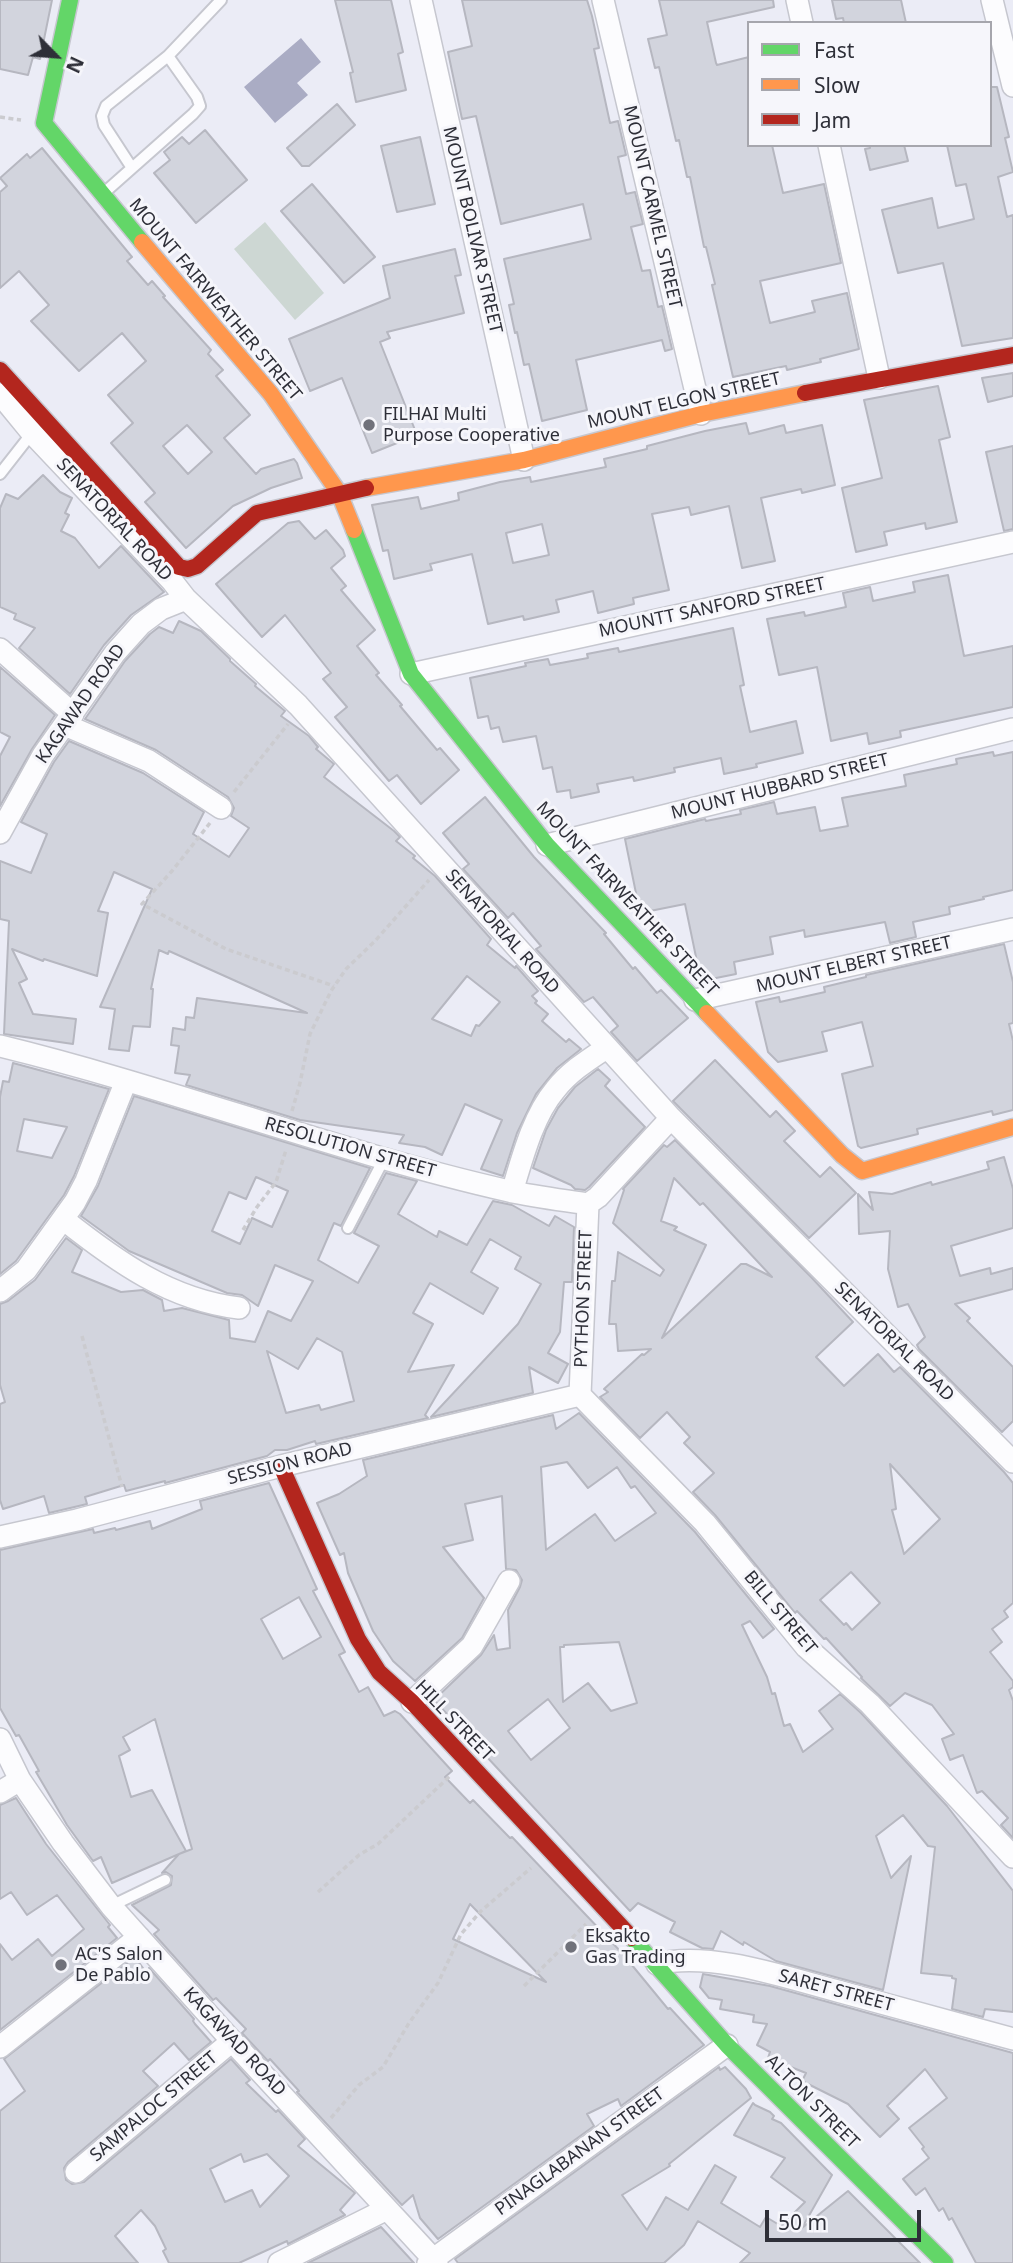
<!DOCTYPE html>
<html>
<head>
<meta charset="utf-8">
<style>
  body { margin:0 }
  #map { position:relative; width:1013px; height:2263px; overflow:hidden; background:#ebecf6; font-family:"Noto Sans",sans-serif }
  canvas { display:block }
  .legend { position:absolute; left:747px; top:21px; width:245px; height:126px; box-sizing:border-box; background:#f6f6fb; border:2px solid #a6a6ad; margin:0; padding:9px 12px; list-style:none; font-size:21px; color:#2e2f38 }
  .legend li { display:flex; align-items:center; gap:14px; height:35px }
  .legend b { width:35px; border:2px solid #a6a6ad }
  .north { position:absolute; left:21px; top:21px; width:70px; height:70px; -webkit-text-stroke:5px #f6f6fb; paint-order:stroke; rotate:115deg; font-size:19px; font-weight:700; line-height:28px; text-align:center; color:#2e2f38 }
  .north::after { content:''; display:block; margin:auto; width:24px; height:32px; background:#2e2f38; clip-path:polygon(50% 0,100% 100%,50% 72%,0 100%) }
  .scale { position:absolute; left:765px; top:2210px; width:156px; height:32px; box-sizing:border-box; border:4px solid #2e2f38; border-top:0; padding-left:9px; font-size:21px; line-height:24px; white-space:nowrap; color:#2e2f38; -webkit-text-stroke:5px #f6f6fb; paint-order:stroke }
</style>
</head>
<body>
<div id="map">
<canvas width="1013" height="2263"></canvas>
<ul class="legend">
<li><b style="height:9px;background:#63d668"></b>Fast</li>
<li><b style="height:9px;background:#ff974d"></b>Slow</li>
<li><b style="height:9px;background:#b3261e"></b>Jam</li>
</ul>
<div class="north">N</div>
<div class="scale">50 m</div>
</div>
<script>
const ctx = document.querySelector('canvas').getContext('2d');
ctx.lineJoin = 'round';
function paint(path, color) { ctx.fillStyle = color; ctx.fill(path, 'evenodd'); }
function trace(path, color, width, dash) { ctx.strokeStyle = color; ctx.lineWidth = width; ctx.lineCap = dash ? 'butt' : 'round'; ctx.setLineDash(dash || []); ctx.stroke(path); }
function write(font, color, halo, rows, align = 'center') {
  ctx.font = font + ' "Noto Sans",sans-serif'; ctx.lineWidth = 6; ctx.setLineDash([]); ctx.textBaseline = 'middle'; ctx.strokeStyle = halo; ctx.fillStyle = color; for (const [text, x, y, turn = 0] of rows) {
    ctx.save(); ctx.translate(x, y); ctx.rotate((+turn || 0) * Math.PI / 180); ctx.textAlign = isNaN(turn) ? turn : align; if (halo) ctx.strokeText(text, 0, 0); ctx.fillText(text, 0, 0); ctx.restore();
  }
}
const green = new Path2D(`
  M265 222 324 293 295 320 234 249Z`);
const water = new Path2D(`
  M301 38 321 62 297 83 308 95 275 123 244 87Z`);
const building = new Path2D(`
  M0 0H52L40 59 33 57 28 75 0 69Z
  M335 0H391L403 52 398 54 406 90 356 102 350 73 353 72Z
  M462 0H587L592 16 599 48 594 49 610 123 618 121 626 155 618 157 626 194 635 192 643 224 631 227 642 271 650 270 658 307 662 306 672 349 665 351 662 340 576 360 587 410 542 421 529 364 524 365 517 332 515 333 509 305 514 304 504 259 591 239 583 204 501 224 476 116 462 119 448 52 472 46Z
  M659 0H773L774 7 707 22 716 63 717 65 749 57V145H772L783 193 824 184 841 263 760 281 770 323 815 312 812 301 847 293 859 349 820 359 821 362 787 370 786 366 733 377 712 285 715 284 706 247H704L690 177H687L679 140 676 141 659 67 655 68 648 39 667 35Z
  M832 0H901L906 23H844L843 18 836 19Z
  M990 87H997L1009 137 1005 138 1013 172 998 177 1007 217 1013 215V338L962 346 943 263 898 273 882 210 932 198 938 228 974 219 966 184 956 186 947 145H990Z
  M337 104 355 125 309 166H302L287 148Z
  M205 130 247 180 196 223 154 173 170 160 164 152 182 137 189 144Z
  M420 137 435 204 397 212 381 146Z
  M870 145H904L908 161 870 170 865 149 870 148Z
  M42 148 132 257 127 261 148 285 152 281 165 296 163 297 211 350 208 354 223 370 216 376 250 415 224 438 256 474 261 469 294 459 297 463 302 478 271 488 233 506 186 548 145 502 155 493 111 443 133 423 108 395 146 361 122 333 79 371 31 321 49 305 19 271 0 288V192L7 186 0 178 27 154 30 158ZM187 425 212 452 188 474 163 446Z
  M312 184 375 257 344 283 281 211Z
  M455 249 461 275 455 276 464 313 387 332 390 338 380 342 417 435 372 453 342 378 310 391 289 339 390 298 383 266Z
  M1013 373V396L988 402 982 378Z
  M938 386 950 437 939 440 957 522 926 529 925 523 884 532 887 545 856 552 842 488 882 478 864 400Z
  M746 423 749 434 784 425 786 433 822 425 835 485 802 493 801 489 761 498 775 561 742 568 729 506 691 515 689 507 652 514 669 590 633 598 634 604 598 613 593 591 556 600 559 612 524 620 523 616 488 624 472 554 430 564 432 570 394 579 388 550 383 551 372 505 418 497 421 509 459 500 458 493 500 482 530 477 531 482 606 467 604 459 647 449V446L705 431ZM542 524 549 555 513 563 506 533Z
  M1013 446V529L1004 531 986 452Z
  M43 475 60 492 72 498 65 513 69 515 61 531 75 538 99 568 121 546 164 592 131 615 104 645 70 694 19 648 35 628 14 619 16 614 0 607V508L6 494 18 499Z
  M299 521 315 539 326 530 343 550 345 556 331 568 346 586 341 590 375 630 357 646 379 673 376 675 402 705 400 706 437 750 440 748 459 770 421 804 397 775 389 781 335 717 347 707 323 679 331 673 285 615 262 637 216 584 288 523Z
  M948 575 964 656 1013 646V707L900 731 901 737 869 744 867 733 831 741 817 667 779 675 767 619 804 612 805 616 846 607 843 593 870 587 873 601 915 592 913 582Z
  M179 621 201 631 230 659V661L256 684 255 686 285 711 281 716 309 736 318 747 316 749 334 764 324 777 394 831 400 837 396 841 415 856 413 858 435 876 491 939 487 945 515 968 516 966 538 991 532 996 537 1001 535 1003 548 1014 542 1021 566 1042 569 1039 581 1049 557 1068 536 1094 517 1133 503 1176 481 1169 502 1120 465 1104 442 1155 425 1147 399 1143 404 1135 300 1120 186 1085 190 1075 175 1073 179 1046 171 1045 173 1028 185 1030 186 1017 194 1018 197 998 307 1013 169 951 168 954 159 950 151 989H153L150 1027 133 1026 129 1051 109 1049 115 1009 100 1007 152 889 114 872 98 911 108 913 97 976 44 959 43 961 12 949 27 979 19 983 33 1014 76 1019 73 1044 4 1034 9 921 0 919V861L31 873 47 834 21 822 54 762 69 741 143 773 204 812 193 834 229 857 249 828 231 816 234 808 228 797 156 750 85 719 125 661 150 634 159 627 173 633ZM467 976 500 1002 479 1026 476 1025 471 1036 432 1019Z
  M733 628 744 685 740 686 750 732 796 721 803 753 756 764 757 767 724 774 721 758 674 768 675 772 634 781 633 777 597 784 599 792 571 798 570 790 557 792 552 767 543 769 536 736 503 742 499 727 491 729 488 716 478 718 470 678 526 666 525 663 548 659 550 665 588 658 587 654 618 648 619 652Z
  M0 667 55 715 32 749 0 806V756L10 737 0 732Z
  M993 752 994 756 1013 752V890L983 897 984 899 949 907 950 914 913 922 916 937 890 943 885 922 805 937 804 930 770 937 773 954 734 962 736 974 701 981 685 904 640 913 625 839 705 819 706 821 741 814 740 810 774 802 777 814 815 807 820 831 848 826 842 798 906 786 904 775 957 764 956 759Z
  M485 797 534 857 606 933 604 934 633 969 635 967 657 993 661 990 688 1018 637 1061 611 1032 618 1026 593 997 584 1002 536 949 541 946 513 913 508 918 463 869 469 864 443 833Z
  M1004 944 1013 982V1023L1009 1024 1013 1041V1110L993 1115 992 1111 917 1129 918 1134 861 1148 858 1146 842 1074 873 1066 862 1022 822 1032 827 1051 778 1062 768 1052 756 1002 779 997 780 1002 825 992 824 987 866 977V975Z
  M715 1060 770 1117 776 1111 795 1131 784 1141 820 1177 830 1167 856 1193 809 1238 673 1101Z
  M13 1063 109 1089 74 1176 64 1195 16 1261 0 1274V1097L3 1081 9 1082ZM24 1119 67 1127 52 1158 17 1151Z
  M598 1069 610 1080 605 1086 645 1127 589 1187 585 1190 575 1189 571 1185 533 1168 546 1130 558 1108 575 1087Z
  M134 1096 370 1168 341 1226 334 1223 318 1260 358 1283 379 1246 354 1233 386 1173 417 1181 398 1214 437 1237 439 1231 467 1245 493 1201 512 1205 549 1226 555 1216 574 1227 572 1282H564L560 1332 548 1353 568 1364 558 1383 529 1367 533 1393 431 1417 518 1324 541 1284 515 1269 521 1257 490 1239 471 1272 498 1288 483 1314 430 1283 413 1313 433 1324 408 1372 454 1365 425 1415 428 1418 316 1444 315 1441 287 1450H275L267 1456 165 1483V1481L126 1491 124 1485 85 1497 87 1504 49 1513 44 1496 3 1509 0 1500V1404L5 1402 0 1385V1304L8 1301 35 1280 66 1238 82 1250 72 1272 121 1292 143 1290 162 1300 164 1311 182 1308 229 1320 230 1338 255 1342 268 1311 291 1321 313 1281 275 1265 258 1306 242 1295 227 1293 129 1251 81 1216 98 1186ZM256 1177 288 1191 272 1227 252 1218 240 1244 212 1231 229 1192 246 1199ZM317 1338 342 1352 354 1401 321 1410 319 1405 286 1413 267 1351 298 1369Z
  M675 1140 812 1278 853 1322 816 1357 844 1386 878 1354 894 1372 900 1367 1004 1472 1013 1483V1603L1004 1611 1008 1617 992 1629 1002 1642 990 1652 1013 1681V1687L1009 1690 1013 1701V1838L1001 1825 1008 1818 982 1791 977 1793 963 1755 950 1760 942 1739 954 1734 932 1705 905 1693 890 1706 861 1678 862 1677 826 1638 824 1639 797 1611 795 1613 715 1515 693 1492 714 1473 684 1443 690 1437 667 1412 640 1438 600 1397 608 1392 604 1389 642 1354 644 1355 651 1349 618 1351 616 1324H609L612 1281H615L618 1252 660 1276 664 1270 613 1223 624 1190 623 1189 664 1145 667 1147ZM674 1178 700 1205 703 1203 772 1277 746 1264H741L662 1338 706 1245 674 1230 677 1227 661 1221ZM890 1464 940 1519 904 1554 892 1510 896 1509ZM851 1572 880 1603 852 1630 846 1623 844 1625 820 1600Z
  M1004 1157 1013 1189V1228L951 1246 960 1276 990 1268 991 1274 1013 1268V1289L955 1304 970 1318 967 1321 1013 1367V1421L1002 1432 919 1349 917 1345 925 1337 908 1304 898 1307 888 1269 890 1231 859 1234 858 1194 873 1210 869 1192 892 1194 931 1182 932 1185 989 1169 987 1162Z
  M579 1413 695 1532 774 1629 763 1638 750 1621 742 1625 767 1677 772 1694 775 1693 784 1726 790 1724 803 1752 833 1729 819 1711 840 1694 861 1713 947 1806 1013 1891V2012L985 2009 983 2017 952 2009 956 1979 952 1978V1976L921 1973 935 1847 928 1846 903 1815 876 1836 891 1878 911 1856 883 1990 776 1961 744 1942 743 1945 721 1931 713 1949 702 1948 670 1932 675 1922 638 1903 630 1911 434 1700 481 1655 494 1635 497 1650 510 1648 508 1610 520 1587 522 1580 516 1570 506 1569 502 1496 465 1504 473 1540 443 1547 484 1598 462 1638 415 1681 393 1661 373 1631 348 1573 344 1553 340 1555 317 1503 339 1494 367 1476 363 1460 553 1415 556 1429ZM567 1462 588 1488 617 1467 631 1488 635 1486 656 1513 615 1541 595 1514 546 1550 541 1467ZM619 1642 637 1703 611 1711 588 1683 563 1702 560 1647H564V1645ZM548 1699 570 1728 531 1760 508 1731Z
  M269 1483 317 1589 313 1591 345 1652 339 1655 359 1692 368 1687 384 1716 395 1711 400 1714 452 1771 445 1777 470 1803 473 1800 510 1838 512 1837 622 1953 668 2009 670 2008 704 2045 621 2106 618 2099 587 2114 594 2126 438 2239 420 2218 413 2195 402 2205 297 2092 299 2091 270 2059 268 2061 242 2033 246 2029 216 1998 213 2000 154 1934 159 1930 132 1905 171 1885 172 1876 166 1872 162 1873 179 1854 192 1849 155 1719 123 1737 130 1750 119 1756 131 1797 152 1790 186 1851 112 1883 101 1857 93 1861 67 1825 36 1772 39 1771 19 1735 16 1736 0 1708V1550L93 1529 94 1533 115 1528 116 1530 150 1521 152 1529 202 1509 200 1501ZM299 1597 321 1637 283 1659 261 1619ZM470 1904 546 1982 453 1939Z
  M16 1798 46 1844 110 1925 108 1927 117 1938 0 2030V1944L12 1960 38 1939 52 1956 84 1929 57 1895 27 1915 11 1892 0 1899V1805Z
  M135 1957 148 1975 151 1973 149 1968 194 2019 193 2021 195 2024 211 2042 189 2060 174 2043 143 2071 158 2086 68 2162 64 2168 66 2180 72 2184 84 2182 231 2059 250 2080 246 2083 276 2112 278 2110 305 2139 298 2146 355 2193 340 2210 345 2215 288 2244 287 2241 239 2263H169L163 2251 166 2249 155 2226 141 2210 115 2236 138 2263H0V2111L25 2091 4 2059ZM241 2154 244 2162 267 2154 289 2176 260 2207 252 2190 225 2202 210 2169Z
  M703 1974 770 1986 1013 2053V2263H976L952 2218 949 2220 943 2208 939 2211 925 2188 916 2195 903 2179 929 2158 922 2149 924 2147 909 2128 947 2098 925 2069 887 2106 899 2119 880 2137 848 2104 802 2081 806 2073 768 2058 770 2052 757 2045 767 2024 753 2022 754 2015 720 2009 722 2000 709 1998 700 1987Z
  M719 2067 720 2070 725 2067 746 2089 751 2098 669 2164 670 2166 622 2195 647 2230 666 2197 688 2210 715 2165 736 2177 721 2203 760 2227 766 2217 781 2226 805 2202 771 2177 785 2158 734 2135 753 2103 755 2105 770 2112 774 2116 772 2119 781 2123 832 2175 802 2228 848 2191 920 2263H740L750 2253 698 2221 684 2245 664 2263H458L455 2259Z
  M381 2227 414 2263H308Z`);
const path = new Path2D(`
  M0 117 21 120
  M234 792 288 724
  M210 823 172 871 142 904 226 949 334 986
  M292 1111 300 1083 310 1034 331 991 346 969 375 941 429 880
  M243 1230 257 1207 276 1182 286 1150
  M82 1336 122 1487
  M318 1892 359 1855 378 1844 450 1776
  M524 1986 586 1924
  M331 2118 359 2085 383 2067 409 2023 438 1983 461 1934 481 1911 531 1868`);
const lane = new Path2D(`
  M168 56 221 0
  M105 192 193 114 200 106 197 97 168 56 106 106 102 116 104 125 132 168
  M0 474 32 433
  M348 1228 384 1159
  M111 1906 165 1880`);
const street = new Path2D(`
  M421 0 524 460
  M603 0 701 414
  M797 0 802 23
  M992 0 1013 86
  M829 145 879 378
  M0 394 32 433 172 581 186 599 298 705 671 1118 1013 1462
  M0 649 73 714
  M411 674 1013 542
  M65 725 149 761 221 808
  M0 833 43 755 115 653 141 624 161 609 186 599
  M547 845 1013 729
  M695 1000 1013 929
  M0 1046C172 1088 337 1152 509 1191 535 1197 562 1200 588 1204L598 1197 671 1118
  M512 1192C522 1159 533 1116 555 1090 569 1072 588 1060 606 1048
  M63 1219C116 1261 170 1300 239 1308
  M0 1291 26 1270 75 1202 86 1181 126 1081
  M580 1395 705 1523 806 1647 870 1704 1013 1857
  M580 1395 588 1204
  M0 1537 77 1520 281 1466 580 1395
  M412 1702 472 1646 509 1581
  M0 1739 20 1780 63 1843 111 1906 232 2041 437 2263
  M0 1792 20 1780
  M657 1964C712 1951 787 1978 841 1992 899 2008 956 2023 1013 2039
  M0 2047 139 1937
  M76 2172 232 2041
  M279 2263 387 2209
  M428 2263 727 2045`);
const fast = new Path2D(`
  M70 0 44 123 142 242
  M354 530 411 674 547 845 707 1013
  M632 1938 727 2045 945 2263`);
const slow = new Path2D(`
  M142 242 271 394 339 493 354 530
  M366 488 524 460 701 414 805 393
  M707 1013 842 1155 862 1171 1013 1127`);
const jam = new Path2D(`
  M0 370 179 567 188 569 197 566 257 513 366 488
  M805 393 1013 355
  M281 1466 358 1639 379 1672 412 1702 632 1938`);
const markers = [
  [369,425,7,"#70717a"],
  [571,1947,7,"#70717a"],
  [61,1965,7,"#70717a"]
];
const streetNames = [
  ["MOUNT CARMEL STREET",652,207,77],
  ["MOUNT BOLIVAR STREET",472,230,77],
  ["MOUNT FAIRWEATHER STREET",215,300,50],
  ["MOUNT ELGON STREET",684,401,-13],
  ["SENATORIAL ROAD",114,520,47],
  ["MOUNTT SANFORD STREET",712,608,-12],
  ["KAGAWAD ROAD",81,704,-55],
  ["MOUNT HUBBARD STREET",780,787,-14],
  ["MOUNT FAIRWEATHER STREET",627,899,47],
  ["SENATORIAL ROAD",502,932,48],
  ["MOUNT ELBERT STREET",854,965,-13],
  ["RESOLUTION STREET",350,1148,16],
  ["PYTHON STREET",584,1299,-88],
  ["SENATORIAL ROAD",894,1342,45],
  ["SESSION ROAD",290,1464,-14],
  ["BILL STREET",780,1613,50],
  ["HILL STREET",454,1721,46],
  ["SARET STREET",836,1991,15],
  ["KAGAWAD ROAD",234,2042,47],
  ["ALTON STREET",812,2102,45],
  ["SAMPALOC STREET",154,2107,-40],
  ["PINAGLABANAN STREET",580,2152,-36]
];
const poiNames = [
  ["FILHAI Multi",383,415],
  ["Purpose Cooperative",383,436],
  ["Eksakto",585,1937],
  ["Gas Trading",585,1958],
  ["AC'S Salon",75,1955],
  ["De Pablo",75,1976]
];
paint(green, '#cdd7d3');
paint(water, '#aaacc4');
paint(building, '#d2d4dd');
trace(building, '#b6b7c0', 2);
trace(lane, '#c6c7cf', 14);
trace(street, '#c6c7cf', 24);
trace(fast, '#c6c7cf', 19);
trace(slow, '#c6c7cf', 19);
trace(jam, '#c6c7cf', 19);
trace(path, '#cbcbcf', 3.5, [5, 3.5]);
trace(lane, '#fcfcfe', 10);
trace(street, '#fcfcfe', 21);
trace(fast, '#63d668', 16);
trace(slow, '#ff974d', 16);
trace(jam, '#b3261e', 16);
for (const [x, y, r, color] of markers) { const dot = new Path2D(); dot.arc(x, y, r, 0, 2 * Math.PI); ctx.fillStyle = color; ctx.fill(dot); trace(dot, '#f6f6fb', 2.5); }
write('18px', '#2e2f38', '#f6f6fb', streetNames);
write('18px', '#2e2f38', '#f6f6fb', poiNames, 'left');
</script>
</body>
</html>
